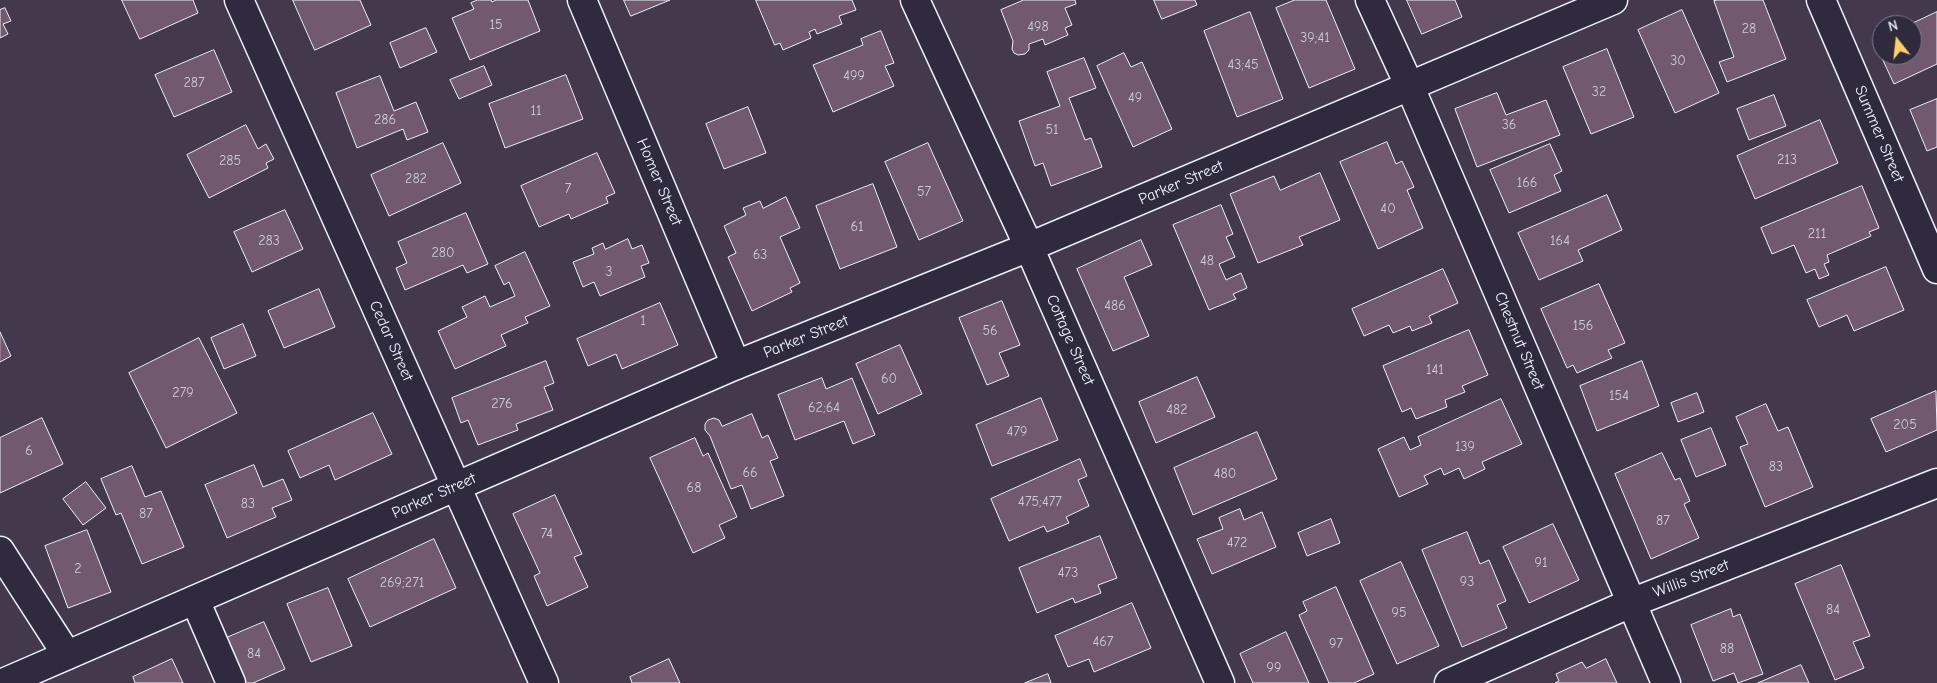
<!DOCTYPE html>
<html>
<head>
<meta charset="utf-8">
<style>
  body { margin:0 }
  #map { position:relative; width:1937px; height:683px; overflow:hidden; background:#43384c; font-family:"Comic Neue",sans-serif }
  canvas { display:block }
  .north { position:absolute; left:1872px; top:15px; width:50px; height:50px; box-sizing:border-box; background:#2f2a3d; border:1px solid #797a88; border-radius:50%; rotate:344deg; font-size:14px; font-weight:700; line-height:20px; text-align:center; color:#e8f1f8 }
  .north::after { content:''; display:block; margin:auto; width:18px; height:22px; background:#ffd166; clip-path:polygon(50% 0,100% 100%,50% 72%,0 100%) }
</style>
</head>
<body>
<div id="map">
<canvas width="1937" height="683"></canvas>
<div class="north">N</div>
</div>
<script>
const ctx = document.querySelector('canvas').getContext('2d');
ctx.lineJoin = 'round';
function paint(path, color) { ctx.fillStyle = color; ctx.fill(path, 'evenodd'); }
function trace(path, color, width, dash) { ctx.strokeStyle = color; ctx.lineWidth = width; ctx.lineCap = dash ? 'butt' : 'round'; ctx.setLineDash(dash || []); ctx.stroke(path); }
function write(font, color, halo, rows, align = 'center') {
  ctx.font = font + ' "Comic Neue",sans-serif'; ctx.lineWidth = 4.5; ctx.setLineDash([]); ctx.textBaseline = 'middle'; ctx.strokeStyle = halo; ctx.fillStyle = color; for (const [text, x, y, turn = 0] of rows) {
    ctx.save(); ctx.translate(x, y); ctx.rotate((+turn || 0) * Math.PI / 180); ctx.textAlign = isNaN(turn) ? turn : align; if (halo) ctx.strokeText(text, 0, 0); ctx.fillText(text, 0, 0); ctx.restore();
  }
}
const building = new Path2D(`
  M122 0H193L198 13 140 39Z
  M293 0H360L371 25 315 50Z
  M478 0H491L492 2 496 0H528L540 31 470 60 452 18 474 9 471 3Z
  M624 0H670L631 16Z
  M756 0H852L856 10 839 16 842 24 817 34 815 29 809 32 811 38 783 50 780 43 775 45Z
  M1024 0H1075L1076 4 1065 8 1072 25 1065 28 1068 35 1045 45 1043 39 1029 44V50L1025 54 1018 55 1014 53 1012 49 1013 41 1001 10Z
  M1154 0H1195L1197 5 1162 19Z
  M1295 0H1326L1355 69 1309 88 1276 8Z
  M1407 0H1455L1462 17 1422 34Z
  M1718 0H1763L1786 59 1727 82 1719 62 1734 57 1714 1Z
  M5 8 11 21 3 24 8 34 0 38V10Z
  M1682 10 1719 93 1675 113 1638 30Z
  M1250 12 1283 99 1237 117 1204 31Z
  M1937 12V64L1894 84 1874 41 1882 38V55H1912V25H1909Z
  M426 28 437 52 400 68 390 43Z
  M881 31 894 63 885 66 894 86 833 112 813 65 863 45 861 39Z
  M1607 49 1634 117 1591 134 1563 67Z
  M214 50 232 92 174 117 155 75Z
  M1124 53 1131 67 1142 62 1172 129 1133 147 1097 66Z
  M1084 58 1096 88 1069 98 1085 140 1091 138 1102 167 1051 186 1043 163 1035 166 1019 121 1060 106 1047 72Z
  M484 66 492 85 459 99 450 80Z
  M566 75 583 119 505 148 489 104Z
  M380 76 394 111 416 102 428 132 407 140 403 129 357 148 336 93Z
  M1497 93 1506 115 1546 100 1560 135 1477 167 1455 109Z
  M1774 95 1786 126 1749 140 1737 109Z
  M1937 99V147L1927 151 1910 110Z
  M748 107 766 153 724 169 706 124Z
  M1820 120 1838 163 1755 199 1737 156Z
  M246 125 258 149 266 144 274 159 266 163 268 168 209 198 187 155Z
  M1387 142 1396 164 1402 161 1414 187 1407 190 1423 228 1378 249 1340 162Z
  M443 143 461 183 389 216 371 175Z
  M928 143 963 221 919 240 885 162Z
  M1550 144 1562 171 1554 175 1561 191 1509 213 1490 170Z
  M597 153 615 193 606 197 608 203 571 219 569 214 539 227 521 186Z
  M1320 173 1340 220 1299 237 1303 245 1258 263 1230 194 1274 176 1280 190Z
  M873 184 897 247 840 269 816 206Z
  M1862 186 1879 228 1869 232 1871 236 1827 255 1829 262 1824 264 1829 275 1819 279 1815 269 1806 273 1794 245 1772 254 1761 228Z
  M1607 195 1622 230 1578 250 1583 261 1539 280 1518 233Z
  M786 197 800 228 780 237 800 283 790 288 792 292 752 311 728 257 736 253 724 226 746 215 743 208 760 201 763 208Z
  M1221 205 1233 234 1226 237 1235 257 1219 264 1226 280 1241 273 1247 288 1233 294 1236 299 1209 310 1173 225Z
  M285 210 303 249 252 272 234 232Z
  M466 213 488 264 467 273 463 265 405 290 396 268 407 263 398 242Z
  M628 239 632 249 642 245 649 263 641 266 645 277 600 296 594 282 583 287 573 262 594 254 592 248 603 243 605 249Z
  M1141 240 1152 265 1124 277 1149 336 1113 351 1077 269Z
  M525 252 550 306 525 317 528 323 501 335 506 346 455 369 438 331 467 317 462 307 485 296 490 307 515 296 509 282 504 285 495 266Z
  M1886 267 1904 310 1854 331 1847 315 1819 327 1807 300Z
  M1443 269 1458 303 1429 316 1432 323 1412 331 1410 326 1393 333 1389 325 1364 336 1352 309Z
  M1599 284 1625 343 1608 350 1612 358 1577 373 1573 365 1567 368 1541 309Z
  M319 289 335 327 284 348 268 311Z
  M1002 301 1020 345 999 353 1009 376 987 385 959 318Z
  M660 303 678 345 622 369 616 354 588 366 577 339Z
  M243 324 256 356 224 369 211 338Z
  M1469 330 1488 375 1462 386 1465 392 1445 400 1447 407 1416 419 1411 408 1402 412 1383 366Z
  M0 332 11 356 0 362Z
  M199 338 237 413 166 448 129 373Z
  M900 345 922 394 878 414 856 364Z
  M546 361 554 383 544 387 553 410 516 424 518 430 478 445 468 420 461 423 452 398Z
  M1642 361 1659 406 1597 431 1580 386Z
  M1197 377 1215 417 1156 443 1139 402Z
  M822 378 826 389 852 378 875 435 853 444 844 421 795 440 778 395Z
  M1936 391 1937 430 1886 452 1871 419Z
  M1697 393 1704 412 1678 422 1671 403Z
  M1041 398 1058 440 992 466 976 425Z
  M1501 399 1522 444 1482 462 1485 469 1464 479 1459 468 1444 475 1441 468 1424 476 1428 484 1399 497 1378 449 1404 437 1410 450 1421 445 1418 437Z
  M1766 404 1778 431 1788 427 1813 487 1765 507 1740 447 1748 444 1736 417Z
  M373 413 392 454 335 480 329 465 300 478 288 451Z
  M752 414 762 438 768 435 778 458 770 461 784 496 751 509 742 485 731 489 710 436 705 430V424L708 420 714 418 719 420 722 426Z
  M42 418 63 464 0 493V438Z
  M1711 428 1726 465 1696 477 1681 440Z
  M1257 432 1277 479 1193 515 1174 468Z
  M695 438 703 456 708 453 737 517 719 525 725 538 693 553 650 458Z
  M1662 453 1675 480 1680 478 1690 501 1684 504 1699 538 1651 559 1615 474Z
  M1080 459 1087 476 1078 480 1089 506 1066 517 1069 523 1047 532 1044 526 1009 541 991 499Z
  M254 465 263 487 283 479 292 500 272 508 276 517 227 538 205 485Z
  M132 466 145 497 161 491 184 547 142 564 121 513 116 515 101 479Z
  M86 482 106 508 83 525 63 499Z
  M555 495 582 554 574 557 588 587 547 606 534 576 540 573 513 514Z
  M1240 509 1244 520 1262 512 1276 547 1212 574 1197 539 1223 529 1219 518Z
  M1331 519 1340 543 1307 556 1298 533Z
  M1553 524 1579 580 1529 603 1503 547Z
  M87 530 111 592 68 608 45 546Z
  M1467 532 1480 564 1489 560 1506 601 1497 605 1507 628 1462 647 1422 550Z
  M1100 536 1117 578 1098 585 1101 593 1075 603 1073 598 1037 613 1019 568Z
  M434 539 456 588 370 627 348 579Z
  M1401 562 1439 646 1397 664 1360 581Z
  M1841 565 1870 636 1853 642 1864 668 1835 680 1795 584Z
  M1336 587 1374 674 1354 683H1329L1299 615 1307 611 1303 602Z
  M328 588 352 646 311 662 287 604Z
  M1132 603 1151 648 1094 672 1089 659 1068 667 1055 636Z
  M1731 609 1733 617 1740 614 1763 674 1738 683 1734 673 1713 681 1691 625Z
  M264 622 285 669 253 683H243L224 639Z
  M1286 632 1309 683H1253L1240 654Z
  M172 659 183 683H135L133 677Z
  M669 659 680 683H632L630 677Z
  M1606 659 1617 683H1555L1559 681 1556 674 1582 662 1586 668Z
  M1801 665 1809 683H1758Z
  M1048 674 1051 683H1025Z`);
const minor = new Path2D(`
  M239 0 544 683
  M582 0 736 365
  M1370 0 1410 87 1666 683
  M0 551 67 655
  M195 600 231 683
  M1449 683 1631 603 1937 483`);
const secondary = new Path2D(`
  M915 0 1029 247 1220 683
  M1821 0 1937 269
  M3 683 736 365 1029 247 1613 0`);
const numberNames = [
  ["15",496,25],
  ["498",1038,27],
  ["28",1749,29],
  ["39;41",1315,38],
  ["30",1678,61],
  ["43;45",1243,65],
  ["499",854,76],
  ["287",194,83],
  ["32",1599,92],
  ["49",1135,98],
  ["11",536,111],
  ["286",385,120],
  ["36",1509,125],
  ["51",1052,130],
  ["213",1787,160],
  ["285",230,161],
  ["282",416,179],
  ["166",1527,183],
  ["7",568,189],
  ["57",924,192],
  ["40",1388,209],
  ["61",857,227],
  ["211",1817,234],
  ["283",269,241],
  ["164",1560,241],
  ["280",443,253],
  ["63",760,255],
  ["48",1207,261],
  ["3",609,272],
  ["486",1115,306],
  ["1",643,321],
  ["156",1583,326],
  ["56",990,331],
  ["141",1435,370],
  ["60",889,379],
  ["279",183,393],
  ["154",1619,396],
  ["276",502,404],
  ["62;64",824,408],
  ["482",1177,410],
  ["205",1905,425],
  ["479",1017,432],
  ["139",1465,447],
  ["6",29,451],
  ["83",1776,467],
  ["66",750,473],
  ["480",1225,474],
  ["68",694,488],
  ["475;477",1040,502],
  ["83",248,504],
  ["87",146,514],
  ["87",1663,521],
  ["74",547,534],
  ["472",1237,543],
  ["91",1541,563],
  ["2",78,569],
  ["473",1068,573],
  ["93",1467,582],
  ["269;271",402,583],
  ["84",1833,610],
  ["95",1399,613],
  ["467",1103,642],
  ["97",1336,644],
  ["88",1727,649],
  ["84",254,654],
  ["99",1274,668]
];
const streetNames = [
  ["Summer Street",1879,134,67],
  ["Homer Street",659,182,67],
  ["Parker Street",1181,183,-23],
  ["Parker Street",806,337,-22],
  ["Cottage Street",1070,340,66],
  ["Cedar Street",391,341,66],
  ["Chestnut Street",1519,341,67],
  ["Parker Street",434,496,-24],
  ["Willis Street",1691,579,-21]
];
paint(building, '#715a6f');
trace(building, '#e8f1f8', 1);
trace(minor, '#e8f1f8', 31);
trace(secondary, '#e8f1f8', 31);
trace(minor, '#2f2a3d', 28);
trace(secondary, '#2f2a3d', 28);
write('14px', '#cacbd6', null, numberNames);
write('16px', '#e8f1f8', '#2f2a3d', streetNames);
</script>
</body>
</html>
